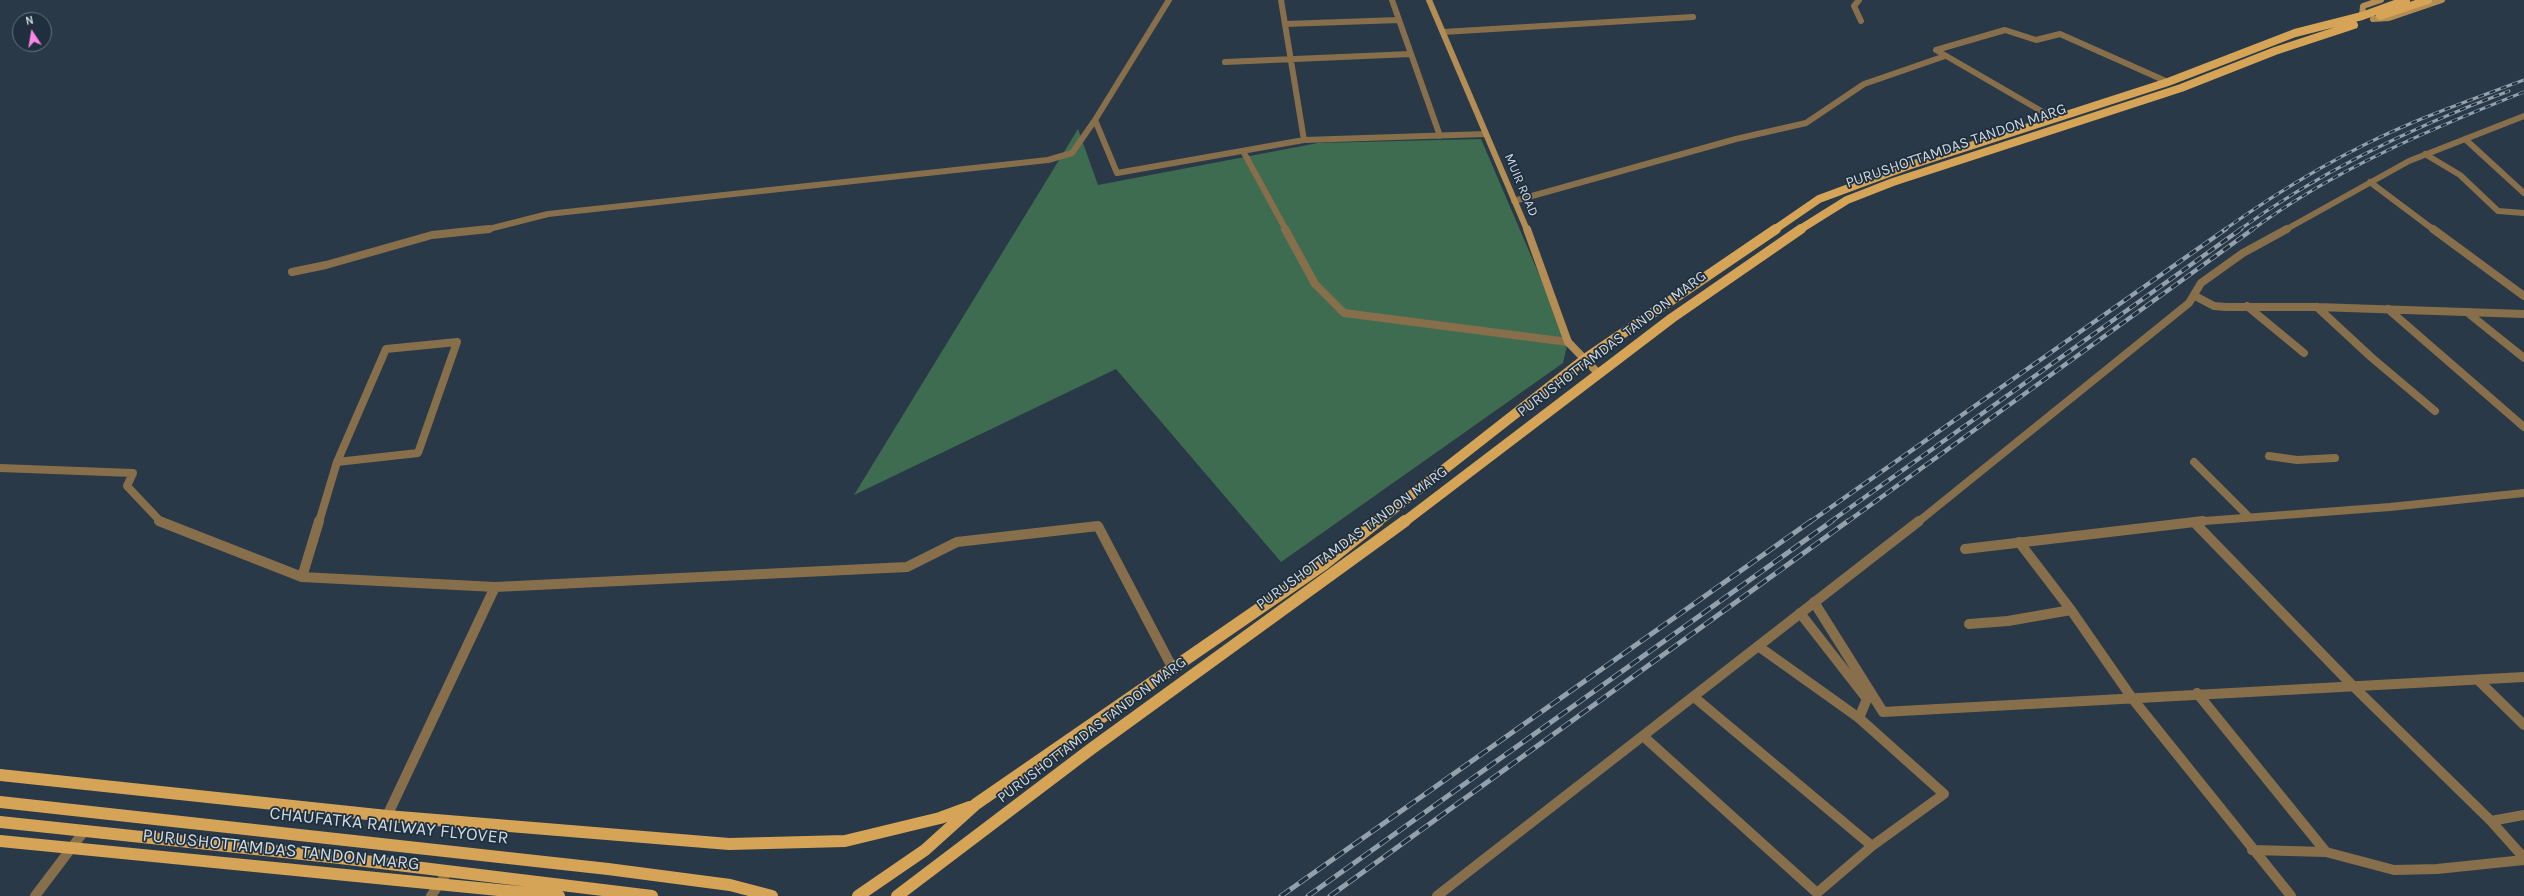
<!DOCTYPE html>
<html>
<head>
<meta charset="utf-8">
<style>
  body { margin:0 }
  #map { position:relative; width:2524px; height:896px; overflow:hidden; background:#293947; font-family:Karla,sans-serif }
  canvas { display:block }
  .north { position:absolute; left:12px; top:12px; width:40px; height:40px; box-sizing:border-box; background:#1f2f3d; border:1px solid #65737f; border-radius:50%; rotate:348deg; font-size:11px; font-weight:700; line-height:16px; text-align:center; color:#cfd9e2 }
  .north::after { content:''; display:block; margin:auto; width:14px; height:18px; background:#fb87e5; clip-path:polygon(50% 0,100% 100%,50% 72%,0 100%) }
</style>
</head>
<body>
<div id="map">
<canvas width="2524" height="896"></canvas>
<div class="north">N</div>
</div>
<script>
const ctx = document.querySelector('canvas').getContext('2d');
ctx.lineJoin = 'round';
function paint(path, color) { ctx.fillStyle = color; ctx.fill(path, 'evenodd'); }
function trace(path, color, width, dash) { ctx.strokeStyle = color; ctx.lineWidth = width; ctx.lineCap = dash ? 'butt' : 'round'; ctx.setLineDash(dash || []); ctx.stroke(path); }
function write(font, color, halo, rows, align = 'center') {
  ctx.font = font + ' Karla,sans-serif'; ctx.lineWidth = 3.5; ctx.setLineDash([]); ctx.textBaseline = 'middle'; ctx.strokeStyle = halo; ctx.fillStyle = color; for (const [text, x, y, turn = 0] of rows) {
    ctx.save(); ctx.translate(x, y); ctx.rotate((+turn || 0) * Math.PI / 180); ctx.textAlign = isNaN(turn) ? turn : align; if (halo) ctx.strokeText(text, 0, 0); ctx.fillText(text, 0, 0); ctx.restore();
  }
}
const green = new Path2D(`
  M1078 129 1098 185 1318 143 1481 139 1568 342 1563 363 1281 562 1116 369 854 495Z`);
const streetFar2 = new Path2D(`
  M1169 0 1095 120 1117 173 1304 140 1486 134
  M1281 0 1304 140
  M1392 0 1440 136
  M1859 0 1854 6 1861 21
  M1285 24 1399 20
  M1443 32 1693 17
  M1225 62 1411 54
  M2055 119 1936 50 2005 30 2036 40 2060 34 2168 82
  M2465 139 2524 193
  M1243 151 1286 230
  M2425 154 2460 175 2498 211 2524 213
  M2370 182 2434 230
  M1514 201 1736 139 1806 123 1864 84 1945 56
  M485 230 548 214 1048 160 1072 153 1095 120
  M2285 230 2409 161 2524 116`);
const streetFar1 = new Path2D(`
  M1285 229 1315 284 1344 313 1568 342
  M2433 229 2524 296
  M292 272 326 265 432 235 489 229
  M2195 296 2214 306 2226 307H2317L2524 314
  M2247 306 2304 353
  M2317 307 2371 357 2435 411
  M2388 309 2524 427
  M2468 313 2524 358
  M457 342 418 453 337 462 386 349Z
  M2269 456 2297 460 2335 458
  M2194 462 2248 516
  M0 468 133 473 127 486 161 522
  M319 522 337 462
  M1918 522 2189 303 2201 283 2243 253 2287 229
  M2191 522 2390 507 2524 493`);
const street = new Path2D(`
  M159 521 302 577 495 587 907 567 957 542 1098 526 1172 667
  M2194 522 2352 685 2491 821 2524 858
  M2019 542 2071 610 2132 698 2291 896
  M1965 549 2203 521
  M302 577 319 521
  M1814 602 1883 712 2524 677
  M1800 613 1867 699 1859 718
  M1969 624 2008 621 2071 610
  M2478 680 2524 725
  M2197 693 2326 852
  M1694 697 1872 846
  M1643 736 1817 893 1872 846 1944 794 1859 718 1758 646
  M387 816 495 587
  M2491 821 2524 815
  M2252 850 2326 852 2394 870 2437 869 2524 860
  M35 896 85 830
  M431 896 448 871
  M1437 896 1919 521`);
const secondaryFar1 = new Path2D(`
  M1429 0 1527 230
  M2362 16 2363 6 2381 0
  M2373 19 2389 18 2442 0`);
const secondary = new Path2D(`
  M1527 229 1568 342 1598 373`);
const primaryFar2 = new Path2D(`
  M2380 16 2428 0
  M1774 230 1819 199 1908 166 2168 82 2295 33 2362 16 2406 0
  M1799 230 1847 200 1893 182 2181 88 2275 51 2354 25`);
const primaryFar1 = new Path2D(`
  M1377 522 1585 359 1776 229
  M1404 522 1672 318 1801 229`);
const primary = new Path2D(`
  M0 775 387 816 729 844 845 841 940 818 970 807
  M0 802 608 869 730 885 772 896
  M0 822 340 858 652 896
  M0 841 559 896
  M858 896 925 850 976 804 1324 564 1378 521
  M897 896 1091 749 1405 521`);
const railFar2 = new Path2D(`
  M2224 230C2283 188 2347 150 2414 122 2450 107 2487 94 2524 80
  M2239 230C2321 171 2415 126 2509 91
  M2252 230C2335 169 2429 130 2524 92`);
const railFar1 = new Path2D(`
  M1810 522 2226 229
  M1830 522 2241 229
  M1847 522 2253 229`);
const rail = new Path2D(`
  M1281 896 1811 521
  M1308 896 1832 521
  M1330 896 1848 521`);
const farStreetnames = [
  ["MUIR ROAD",1521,185,67]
];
const streetNames = [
  ["PURUSHOTTAMDAS TANDON MARG",1956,146,-19],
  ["PURUSHOTTAMDAS TANDON MARG",1612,344,-37],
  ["PURUSHOTTAMDAS TANDON MARG",1352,538,-36],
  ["PURUSHOTTAMDAS TANDON MARG",1092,730,-37]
];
const nearStreetnames = [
  ["CHAUFATKA RAILWAY FLYOVER",389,826,6],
  ["PURUSHOTTAMDAS TANDON MARG",281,850,6]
];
paint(green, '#3e6c50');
trace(streetFar2, '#876f4b', 6);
trace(streetFar1, '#876f4b', 8);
trace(street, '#876f4b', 10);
trace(secondaryFar1, '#b38d53', 6);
trace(secondary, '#b38d53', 8);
trace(primaryFar2, '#d5a457', 8);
trace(primaryFar1, '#d5a457', 10);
trace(primary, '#d5a457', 12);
trace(railFar2, '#94a0ab', 3);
trace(railFar1, '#94a0ab', 4.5);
trace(rail, '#94a0ab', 5);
trace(railFar2, '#1f2f3d', 2, [6]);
trace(railFar1, '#1f2f3d', 3, [8]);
trace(rail, '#1f2f3d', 3.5, [11]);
write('13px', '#cfd9e2', '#1f2f3d', farStreetnames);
write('15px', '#cfd9e2', '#1f2f3d', streetNames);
write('18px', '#cfd9e2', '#1f2f3d', nearStreetnames);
</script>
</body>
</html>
